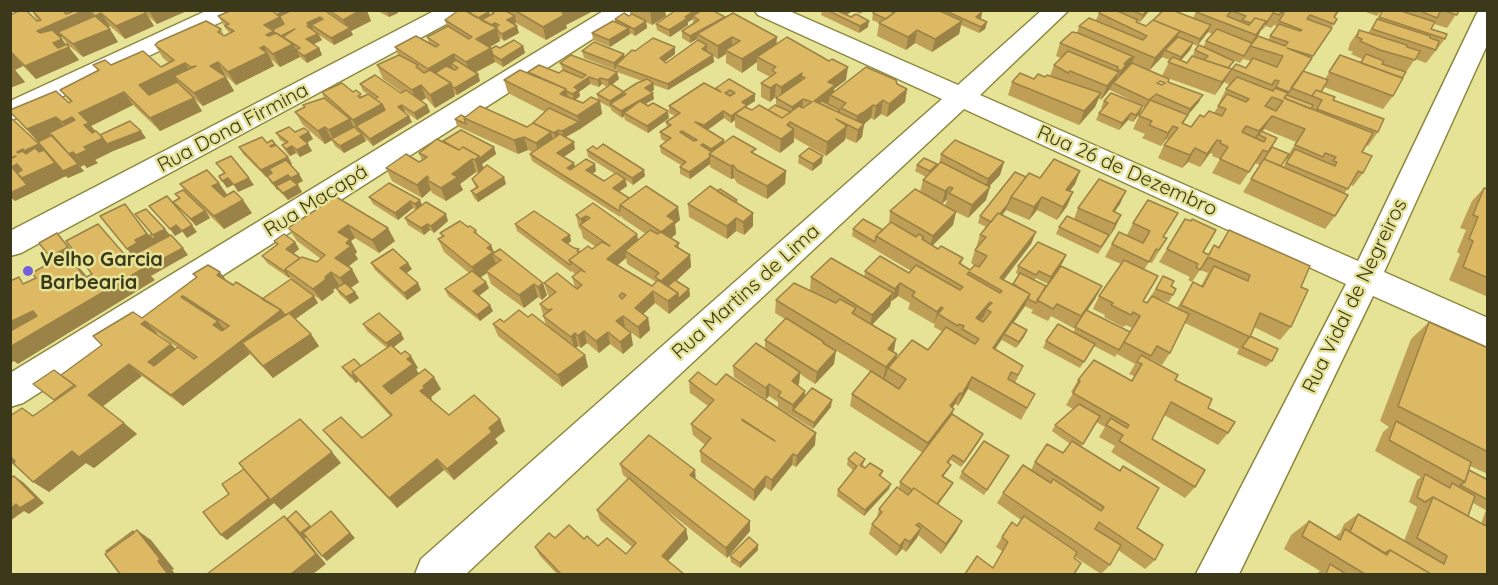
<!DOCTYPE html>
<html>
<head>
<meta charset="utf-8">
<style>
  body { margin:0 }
  #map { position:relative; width:1498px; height:585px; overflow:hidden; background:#e6e397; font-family:Quicksand,sans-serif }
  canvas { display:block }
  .frame { position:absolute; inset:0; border:12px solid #3b391a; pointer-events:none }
</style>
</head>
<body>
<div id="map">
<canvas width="1498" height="585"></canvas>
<div class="frame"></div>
</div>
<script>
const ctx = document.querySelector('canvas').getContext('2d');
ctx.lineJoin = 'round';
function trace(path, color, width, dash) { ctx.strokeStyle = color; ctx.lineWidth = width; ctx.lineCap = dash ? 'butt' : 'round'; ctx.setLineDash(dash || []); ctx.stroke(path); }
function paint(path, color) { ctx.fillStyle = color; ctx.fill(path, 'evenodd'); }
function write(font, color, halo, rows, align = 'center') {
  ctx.font = font + ' Quicksand,sans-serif'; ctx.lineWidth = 5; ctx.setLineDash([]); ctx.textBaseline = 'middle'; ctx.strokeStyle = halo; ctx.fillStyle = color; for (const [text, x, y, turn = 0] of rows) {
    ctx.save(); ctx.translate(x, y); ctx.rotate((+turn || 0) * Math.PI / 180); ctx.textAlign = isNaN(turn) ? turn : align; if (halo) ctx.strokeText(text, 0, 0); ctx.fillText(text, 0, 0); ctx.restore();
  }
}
const minor = new Path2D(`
  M10 10H25L18 17 10 19Z
  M208 10H240L236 15 10 121V101Z
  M436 10H467L463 15 21 253 10 256V231Z
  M605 10H634L630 15 23 403 10 407V373Z
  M754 10H787L958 85 1042 10H1069L980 95 1358 261 1476 15 1479 10H1488V43L1384 272 1488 318V347L1373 296 1239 574H1196L1346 284 964 109 466 574H415L421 559 942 99 758 15Z`);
const wall = new Path2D(`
  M31 10H70L72 12 71 10H189L157 24 148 16 154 26 125 39 110 26 108 27 118 42 83 57 68 45 62 37 60 38 79 60 36 79 23 66 15 70 25 82 10 88V15L38 21Z
  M232 10H368L367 11 371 21 351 31 353 35 334 45 319 35 322 40 314 44 319 48 322 55 307 63 300 57 296 50 300 57 280 67 271 59 274 66 236 85 225 75 224 76 234 91 203 106 194 99 202 111 160 131 133 105 91 126 100 135 146 138 113 151 95 160 98 163 87 168 84 165 80 167 84 171 68 178 66 176 15 201 39 144 38 142 10 112 70 102 60 90 98 71 93 65 161 67 169 63 163 58 155 45 221 29 224 36 230 33 226 29 218 16Z
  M376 10H397L398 13 389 17Z
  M492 10H595L566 25 567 28 546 40 516 23 514 24 519 33 504 41 500 38V41L489 47 491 48H500L523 46 525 53 503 67 495 62 475 73 478 74 480 81 457 95 454 94 455 96 435 108 426 98 421 101 427 105 430 112 417 120 405 111 404 112 412 122 373 146 364 137 366 141 344 153 335 146 332 140 325 144 303 125 295 112 305 107 303 105 324 98 322 92H353L362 96 368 94 363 91 360 84 402 92 383 79 377 65 398 55 395 47 429 43 427 37 447 27 445 20 469 13 489 12 490 15 492 14 491 11Z
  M630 10H667L665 12 666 16 652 25 646 22 647 28 635 36 630 33V34L610 47 593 40 592 33 615 22V19L629 16 630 15Z
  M676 10 725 17V18L776 44 787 37 846 80 834 89V92L897 84 907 89 905 102 887 117 881 114 874 120 871 118 864 124 862 137 856 143 845 138V140L826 156 794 138V142L780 153 735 127V120L731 123 724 118 708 130 724 143 756 155 786 171 785 184 767 199 737 183 734 178 731 179 710 167V164L690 179 680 174V167L681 165 661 153 660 146 666 142 661 139 660 132 667 128 666 122 675 116 669 113V106L716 89V88L729 79 755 101 747 106V108L752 110H768L776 106V98L775 97 770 102 761 97V83L770 77 757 70V62L742 73 726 63V54L718 59 713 56 714 62 668 90 654 85V90L651 91 654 99 645 104 669 118 648 133 625 120 624 116 622 118 611 110V108L600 102 602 114 580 129 566 137 575 149 564 157 575 166 596 171 592 174 604 181 615 174 588 157 587 150 645 176 633 185 626 180 627 186 619 192 629 198 680 220 675 224 676 234 671 238 679 243V248L690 255 691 267 676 281 689 289 690 296 669 314 655 303 643 314 648 318 650 330 640 339 625 328 633 345 623 354 610 344 599 353 587 343 581 348 578 346 576 348 585 355 588 367 562 387 498 336 493 324 528 317 546 325 540 304 549 296 548 295 544 283 575 287 572 277 575 274 572 271 571 272 517 231 515 224 571 241 568 244 580 252 592 249 596 247 583 238 581 230 579 228 576 215 593 203 637 234 638 240 646 234 622 218V216L620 217 532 161 530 154 532 152 528 150 518 154 457 126 455 119 465 117 527 127 545 112 508 93 504 80 528 73H559L563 71 560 63 617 72 619 79 612 85 624 92 642 81 617 72 616 69 615 70 584 58 582 51 624 54V56L635 51 675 54 664 62 666 63 697 41V39L690 43 682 38V31L694 23H693V19L688 22V25L670 37 657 30 656 24ZM590 84 599 87 602 84 607 87 597 94 598 100 583 103 575 100 580 96 579 92ZM626 258 627 264 656 282 652 286 618 265Z
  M822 10H851V12L846 15 868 27 859 33 821 15Z
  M853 10H866L860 14Z
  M875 10H941V12L943 13V11L942 10H980L982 12 980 19 987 22 985 29 979 33 961 25 959 34 932 52 915 43 906 50 877 36 879 23 872 20 873 13 876 11Z
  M1101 10H1150L1140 22 1138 21 1137 22 1146 26 1160 13 1154 10H1179L1177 12 1193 18 1197 10H1340L1335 18 1334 24 1303 71 1325 79 1340 55 1360 62 1362 59 1351 54 1353 52 1348 50 1350 43 1359 30 1368 33 1381 13 1380 12 1377 16 1360 10H1459L1447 28 1434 24 1431 29 1445 39 1426 63 1415 59 1402 78 1393 96 1383 109 1324 87 1321 92 1378 132 1368 146 1366 145 1362 152 1363 173 1353 186 1350 185 1344 194 1335 216 1325 229 1243 192 1267 154 1260 165 1255 163 1240 185 1212 173 1220 159 1212 156 1213 154 1210 153 1200 167 1188 162 1182 168 1158 158 1164 145 1168 140 1166 139 1161 146 1142 138 1145 134 1133 129 1139 116 1145 107 1110 90V89L1101 100 1099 98 1095 107 1079 125 1008 95 1012 82 1050 76 1054 65 1061 58 1056 56 1060 43 1077 33 1079 26 1096 20 1099 13ZM1274 25 1277 26 1268 40 1258 36 1261 30H1262L1266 26 1271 28ZM1208 32 1212 34 1206 41 1203 47 1195 50 1192 57 1187 63 1181 60 1190 50 1193 44 1197 46ZM1219 54 1240 63 1243 59 1251 61 1246 68 1232 69H1230ZM1162 57 1170 60 1162 76 1215 95 1224 82 1230 85 1226 89 1219 103H1220L1214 113 1204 117 1191 127 1183 124 1187 116 1199 102 1149 70ZM1160 81 1165 83 1163 85 1158 82ZM1264 129 1296 142 1286 159H1288L1283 167 1268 152 1277 138 1262 132Z
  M1104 101 1140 113 1133 122 1128 120 1119 130 1096 120 1099 113 1103 108H1101Z
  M295 132 313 139 307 143 312 151 300 157 296 153 290 156 286 152 282 145 285 143 280 140 276 133Z
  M443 142 494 147 496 154 482 164 484 168 506 184 478 202 474 198 471 191 476 188 472 179 479 173 476 172 460 184 463 190 446 201 432 193 431 190 422 198 392 181 386 168 422 161 419 153Z
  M267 143 276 145 288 157 292 164 291 165 303 181 297 184 302 192 288 200 271 183 267 177H266L243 154 239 147Z
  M941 154 1004 162 1000 175 989 186 986 200 968 218 956 212 953 225 933 245 938 249 963 258 961 265 970 270 974 265 971 263 975 250 977 248H976L980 235 986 227 978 223 980 216 1026 177 1040 178 1080 171 1075 184 1069 191 1073 192 1067 206 1057 220 1037 210 1029 220 1006 210 1002 215 1036 232 1031 244 1004 280 1013 284 1019 275 1016 273 1018 266 1063 262 1048 284 1036 278 1034 280 1046 286H1102L1095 299 1087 310 1130 332 1132 328 1126 325 1123 327 1104 317 1105 315 1093 309 1099 296 1121 264 1105 257 1112 244 1127 235 1133 223 1167 238 1152 263 1149 262 1144 270 1143 301 1147 303 1163 276 1171 286 1176 289 1169 302 1153 297 1177 308 1193 282 1201 286 1208 273 1200 270 1192 282 1188 280 1190 277 1159 262 1185 219 1203 252 1208 254 1214 245 1218 247 1229 230 1301 287 1291 327 1280 340 1254 327 1250 336 1272 361 1266 367 1237 354 1239 349 1185 323 1170 353 1162 365 1150 359 1149 360 1208 408 1228 433 1218 445 1164 415 1152 439 1195 487 1185 498 1111 452 1115 446 1099 437 1105 427 1096 422 1081 447 1120 471 1123 466 1137 528 1155 560 1145 569 1118 550 1110 565 1101 574 1075 557 993 568 1002 551 996 547 1002 537 1017 526 1021 520 997 503 1003 493 1031 470 1035 462 1063 453 1070 444 1052 431 1055 425 1073 409 1066 405 1073 393 1071 392 1078 380 1131 381 1134 376 1129 374 1135 364 1117 354 1115 357 1094 346 1080 368 1043 348 1046 341 1073 332 1075 329 1051 316 1048 321 1031 313 1033 310 1025 306 1013 323 1027 330 1024 337 1016 348 1002 340V339L995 349 1023 366 1015 383 1035 394 1021 420 968 389 958 406 955 404 953 408 952 414 980 440 961 467 951 460 949 463 951 465 948 470 943 476 953 483 950 488 938 505 957 531 941 554 918 535 906 552 902 549 896 556 869 534 872 524 876 520 879 509 908 495 899 488 900 482 923 453 850 406 852 394 871 372 824 343 834 364 815 384 800 374 799 384 798 385 805 391V396L831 407 813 429 778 407V402L769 396 766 399 734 377 733 366 765 349V340L785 319 775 313 776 300 815 293 810 290 811 277H864L865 271 909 273 911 271 852 236 853 229 883 230 889 225 890 211 920 192 923 180 926 177 915 171 917 165 937 167 939 165ZM946 200H947L945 206 942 204ZM898 296 910 303 908 309 934 324 935 322 934 327 943 332 928 350 896 359 897 354 893 352 872 325 890 306 891 301H892Z
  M799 156 822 163 812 171 798 163Z
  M389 183 422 205 448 221 434 233 430 230 424 235 408 225 405 218 416 210 413 208 398 220 373 204 369 197Z
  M180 184 228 195 252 213 224 229 207 213 210 218 196 226 179 208 173 202 179 199 175 194 184 190Z
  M1484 188 1488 189V297L1449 280 1460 254 1457 252 1466 230 1460 228 1472 201Z
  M312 202 395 241 379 253 355 238 351 241 357 252 355 254 358 259 348 267 359 282 351 288 359 298 350 304 340 295 336 288 340 286 339 285 333 290 334 292 322 301 309 292 314 296 318 303 295 319 319 346 273 378 250 354 183 406 142 376 103 406 137 434 94 468 86 463 49 492 10 462 22 408 33 416 54 401 67 380 142 318 196 277 193 274 227 281 262 299 293 281 290 277 289 278 267 263 262 256 277 245 274 241 295 242 299 249 293 254 300 258 317 262 321 259 297 241 288 228 316 210ZM157 333 178 348 176 349 171 344 156 334Z
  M737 203 753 213V226L744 235 736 231 727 239 689 217 688 204Z
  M1120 204 1114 212 1115 228 1098 254 1056 234 1059 227 1074 219 1078 208Z
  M468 227 476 230 478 235 491 245 494 253 500 249 547 295 542 300 538 297 524 308 491 284 487 273 480 277 486 282 489 288 479 296 493 311 480 321 448 296 445 289 469 273 444 252 438 239 442 237 440 233Z
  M371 263 412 269 406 273 421 290 407 300 375 270Z
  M1429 322 1488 348V474L1470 466 1469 470 1488 480V574H1316L1320 571 1284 549 1291 535 1309 521 1334 537 1340 533 1344 524 1358 514 1404 541 1417 507 1409 502 1417 480 1421 477 1375 451 1383 432 1389 427 1380 421 1411 339ZM1473 503 1487 511 1485 512 1481 524 1468 516Z
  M363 324 404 339 394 347 418 368 416 369 419 374 441 389 431 397 432 399 431 400 449 415 505 431 495 439 498 443 454 480 444 470 397 508 332 441 323 430 362 438 390 416 358 381 356 383 347 374 342 367 361 366 387 348 367 331Z
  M689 381 716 385 815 445 796 467 792 465 771 491 765 487 754 501 701 462 700 451 705 445 693 435 691 424 708 406 690 393Z
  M1009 456 984 495 959 478 962 472Z
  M848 459H865L863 466 865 468 883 471 881 476 889 489 864 516 837 496 838 490 854 471 847 465Z
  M620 464 696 480 750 531 727 558 651 498 686 529 688 539 668 561 684 574H557L540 556 535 547 555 538 584 539 598 546 626 554 632 547 600 520 597 510 628 479 623 475Z
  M758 545V550L740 568 731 562 730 556Z`);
const shadedWall = new Path2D(`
  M85 10H89L97 22 58 32 62 37 48 44 37 31Z
  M90 10H112L102 14 110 26 104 29 95 16Z
  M151 10H189L157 24 149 11Z
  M286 10H287L290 17 287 30 276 35 281 44 266 35 264 25 278 14Z
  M358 10H368L367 11 371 21 351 31 353 35 334 45 331 38 348 29 343 20Z
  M387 10H397L398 13 389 17Z
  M568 10H595L566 25 567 28 546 40 543 27 562 13Z
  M653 10H667L665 12 666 16 652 25 650 12Z
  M695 10H702L693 16V19L688 22V25L670 37 669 30 685 17Z
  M843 10H851V12L842 18 840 12Z
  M1147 10H1150L1140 22 1143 15Z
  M489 12 490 19 483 23 476 19Z
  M982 12 981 19 974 24 976 17Z
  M146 13 154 26 125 39 116 26Z
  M515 16 516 23 509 27 507 20Z
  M320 17 323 24 311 25 313 29 312 30 307 26V23Z
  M725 17V23L697 34V39L690 43V36Z
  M646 21 647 28 635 36 634 29Z
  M869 21 868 27 859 33 860 26Z
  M962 21 959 34 932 52 935 39Z
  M1266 21 1259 34 1249 48 1256 35Z
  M987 22 985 29 979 33 981 27Z
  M495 23 500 41 480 53 476 39 489 26Z
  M1211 25 1208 32 1197 46 1200 39Z
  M517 26 519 33 504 41 502 34Z
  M629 28 630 34 610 47 609 40Z
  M110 29 118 42 83 57 73 44Z
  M917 30 915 43 906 50 908 37Z
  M1180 31 1174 44 1165 50 1162 57 1149 71 1155 58Z
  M318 34 322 40 310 46 306 39Z
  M732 37V50H725L726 54 718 59V46Z
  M777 37 776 50 757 57V62L742 73V59Z
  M62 39 68 47H69L79 60 36 79 25 66 53 43Z
  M1193 43 1190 50 1178 64 1181 57Z
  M293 44 300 57 280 67 273 54Z
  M707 45V52L702 49Z
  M264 46 274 66 236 85 228 72 260 48Z
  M523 46 525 53 503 67 501 60Z
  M675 47V54L660 65V58Z
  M319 48 322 55 307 63 304 56Z
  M491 48 495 62 470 75 466 62Z
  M12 53 23 66 15 70 25 82 10 88V54Z
  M454 54 458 67 451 63 453 70 433 82 428 69Z
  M624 54 625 61 616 65V69L615 70 614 63Z
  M713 55 714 62 668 90V84Z
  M1134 57 1129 70 1115 84 1124 64 1129 59Z
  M218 62 225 75 218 79 210 66Z
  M185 63 193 76H174L179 83 148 98 139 85Z
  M848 67 846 80 834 89V97L830 95 829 102 819 110 814 101 828 82Z
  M1232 69 1224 82 1215 95 1222 82Z
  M617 72 619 79 609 87 608 80Z
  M1119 72 1114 84 1113 83 1110 89 1101 100 1107 86Z
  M802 73 801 87 781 100V87Z
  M478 74 480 81 457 95 455 88Z
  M226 77 234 91 203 106 194 93Z
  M589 77 590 84 579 92 580 96 574 101 573 94 574 87Z
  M600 78 602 84 599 87 598 80Z
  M451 83 455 96 435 108 430 95Z
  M653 83 654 90 646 95 645 88Z
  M776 84 775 97 770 102V88Z
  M421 85 426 98 417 103 412 90Z
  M566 89 569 102 560 94Z
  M907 89 905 102 887 117 889 104Z
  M124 92 133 105 91 126 99 136 95 138 84 125 79 113Z
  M623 92 624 99 610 104V101Z
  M653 93 654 99 627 115 624 113V116L622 118 621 111Z
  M1101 93 1095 107 1079 125 1084 111Z
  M755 94V101L747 106V112L735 114V120L731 123V116L742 102Z
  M1203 95 1199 102 1187 116 1181 128 1182 123 1190 109Z
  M194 98 202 111 160 131 150 118Z
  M803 99 802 112 790 123 789 133 794 129V142L780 153 781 139 792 114V107Z
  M883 100 881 114 874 120 876 106Z
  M600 101 602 114 580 129 564 138 562 131 579 122 577 116Z
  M382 104 388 117 356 126 353 120Z
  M402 105 405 111 401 114 398 107Z
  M427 105 430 112 417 120 414 113Z
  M873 105 871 118 863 125 855 129 857 116Z
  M1143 106 1140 113 1133 122 1136 115Z
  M668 111 669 118 648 133 647 126Z
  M723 111 724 118 704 132V125Z
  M1131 113 1128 120 1119 130 1122 123Z
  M409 116 412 122 373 146 370 139Z
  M1272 116 1264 129 1251 144 1259 131Z
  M56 117 67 130 39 143 27 129Z
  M72 117 83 130 73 135 62 122Z
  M350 119 356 133 334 141 329 130Z
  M864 124 862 137 856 143 858 130Z
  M847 126 845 140 826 156 827 142Z
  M1173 126 1166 139 1161 146 1168 133Z
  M325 127 332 140 325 144 318 131Z
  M558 130 560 137 556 140 554 133Z
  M141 131 146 138 113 151 95 160 98 163 87 168 76 155 84 147 103 138Z
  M309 132 313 139 304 144 300 137Z
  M551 132 554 145 539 156 536 143Z
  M362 134 366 141 344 153 340 146Z
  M524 137 528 150 518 154 514 140Z
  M724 140V146L711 156V149Z
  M1217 140 1210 153 1200 167 1207 154Z
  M574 142 575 149 559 160 557 153Z
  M39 144 51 157 28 165 17 152Z
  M308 144 312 151 300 157 297 150Z
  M292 146 296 153 290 156 286 149Z
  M494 147 496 154 482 164 484 169 479 173 475 160Z
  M1195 148 1188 162 1182 168 1190 155Z
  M73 152 84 165 80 167 69 154Z
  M823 156 822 163 812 171 813 164Z
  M288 157 292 164 273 174 269 169 272 174 266 177 261 170Z
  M710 157V164L690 179 689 172Z
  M472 159 476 172 460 184 463 190 446 201 441 188 452 174Z
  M1004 162 1000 175 984 192 988 179Z
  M55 163 78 164 84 171 68 178 66 176 15 201 10 197V165Z
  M574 163 576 170 569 175 567 168Z
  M595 164 596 171 588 177 586 170Z
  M733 165 734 178 731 179V166Z
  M644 170 645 176 633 185 632 178Z
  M786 171 785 184 767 199V186Z
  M1080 171 1075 184 1061 203 1066 190Z
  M299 174 303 181 295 185 291 178Z
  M288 175 292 182 276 186 278 189 277 190 273 183Z
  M427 176 429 181 427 180 431 190 422 198 417 185Z
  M504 177 506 184 478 202 476 195Z
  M228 178 233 185 227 188 222 181Z
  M249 178 254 185 238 192 234 185Z
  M625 179 627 186 614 195 613 188Z
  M219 183 228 196 222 199 212 186Z
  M298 185 302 192 288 200 283 193Z
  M949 187 946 200 942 204 945 191Z
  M990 187 986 200 968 218 972 205Z
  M1126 191 1120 204 1106 224 1113 211Z
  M1073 192 1067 206 1057 220 1063 207Z
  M1042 197 1037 210 1029 220 1034 207Z
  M243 200 252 213 224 229 214 216Z
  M420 200 423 207 418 211 415 204Z
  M410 201 413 208 398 220 395 213Z
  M125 204 152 239 153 235 165 229 171 236 139 262 127 249 135 240Z
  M1008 204 1006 210 991 230 993 223Z
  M678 207 680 220 675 224 676 234 663 245 661 232 667 216Z
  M205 211 210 218 196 226 191 219Z
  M956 212 953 225 929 249 933 236Z
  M753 213V226L744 235 743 222Z
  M446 214 448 221 434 233 431 226Z
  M1121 215 1115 228 1109 237 1115 224Z
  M586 216 589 229 583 227 581 219Z
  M736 218V231L727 239V226Z
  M427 224 430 230 424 235 421 228Z
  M176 225 182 232 175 236 170 229Z
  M192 225 197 232 187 238 182 231Z
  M348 225 355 238 351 241 357 252 355 254 358 259 342 271 335 258 338 232Z
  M388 228 395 241 379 253 372 240Z
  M1036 232 1031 244 997 288 1000 278Z
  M57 233 75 254 67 258 77 268 57 264 50 257Z
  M637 234 639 247 625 251 626 258 610 271 607 259Z
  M570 235 571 241 564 247 562 240Z
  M295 242 299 249 290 256 286 249Z
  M491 245 495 256 492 254 497 266 486 271 487 273 477 280 472 267 487 248Z
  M183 248 188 255 151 276 155 280 18 364 14 361 10 363V347L12 330 10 327V320L144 268Z
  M690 255 691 267 666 290 661 281Z
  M1066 255 1063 262 1048 284 1051 277Z
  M72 260 84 273 98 291 85 278Z
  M408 263 412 269 404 275 400 268Z
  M352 269 359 282 347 290 340 278Z
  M286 270 290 277 289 278 284 271Z
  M220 272 230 285 217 275Z
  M331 272 339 285 333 290 334 292 322 301 313 289Z
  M486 282 489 288 476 298 473 291Z
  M418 283 421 290 407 300 404 293Z
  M543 283 547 295 542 300 538 287Z
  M900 283 898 296 892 301 895 289Z
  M534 284 538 297 524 308 519 295Z
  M1102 286 1095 299 1075 329 1081 316Z
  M689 289 690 296 669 314 668 301 678 293Z
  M653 291 655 303 637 320 635 308Z
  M355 292 359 298 350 304 346 297Z
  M893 293 890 306 870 327 872 315Z
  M1030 294 1025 306 1005 335 1004 334 1002 339 988 360 993 348Z
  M314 296 318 303 290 323 242 343 250 354 183 406 171 395 281 310Z
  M990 302 984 316 972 330 976 318Z
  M490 305 493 311 480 321 477 315Z
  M941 307 939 315 938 314 935 322 934 324 937 312Z
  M623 316 625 328 616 321Z
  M648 318 650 330 640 339 638 327Z
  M145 321 157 333 153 336 141 324Z
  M218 321 228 334 223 337 213 325Z
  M1027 330 1024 337 1016 348 1019 342Z
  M584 331 587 343 581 348 578 336Z
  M608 332 610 344 599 353 596 341Z
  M401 333 404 339 390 350 386 343Z
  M575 333 578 346 575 349 571 337Z
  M631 333 633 345 623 354 620 342Z
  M311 334 319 346 273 378 263 366Z
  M896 339 894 351 885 361 888 349Z
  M171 344 182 356 160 374 148 362Z
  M836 351 834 364 815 384 817 372Z
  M897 354 894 366 888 368 886 376 883 379 886 367Z
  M585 355 588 367 562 387 558 375Z
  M411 356 418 368 416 369 420 376 390 398 383 386 407 359Z
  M129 364 142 376 102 407 88 395Z
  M800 372 799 384 791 393 792 381Z
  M354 375 358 381 356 383 352 376Z
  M434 377 441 389 431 397 432 399 427 403 420 391 423 386Z
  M972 377 968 389 958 406 962 394Z
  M769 384V396L766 399V388Z
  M805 391 804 402 793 410 792 417 793 405Z
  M960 393 955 404 945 418 950 406Z
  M832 400 831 407 813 429 814 423Z
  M954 409 950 420 924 454 928 443Z
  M500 419 505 431 495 439 498 443 454 480 447 469 489 428Z
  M124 423 137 434 94 468 86 463 49 492 33 482 72 451Z
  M816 433 815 445 796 467 797 456Z
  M983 434 980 440 961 467 964 462Z
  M332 452 341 463 281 510 274 503 227 540 221 535 269 497Z
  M793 454 792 465 771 491 772 480Z
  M10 455 22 462 17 466 10 462Z
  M437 459 444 470 397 508 389 498Z
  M951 465 948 470 940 481 942 476Z
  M695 470 696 481 690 475Z
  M14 476 23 482 44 503 29 514 24 511 10 521V509Z
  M766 476 765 487 754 501V490Z
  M953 483 950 488 932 512 934 507Z
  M891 484 889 489 864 516 865 510Z
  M296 511 315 531 305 539 303 536 326 564 313 574H291L284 516 294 526Z
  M331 511 355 538 327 561 322 556Z
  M750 521V531L727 558 726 548Z
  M962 521 957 531 941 554 946 544Z
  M921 528 917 538 906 552 910 542Z
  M686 529 688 539 664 565 662 556Z
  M137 530 151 540 174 569 172 570 175 574H167Z
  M905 539 902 549 896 556 900 546Z
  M758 545V550L740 568V563Z`);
const building = new Path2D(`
  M21 10H26L37 21 41 20 32 10H66L64 12 66 14 72 12 71 10H85L37 31 40 33 52 30 62 39 53 43 58 48 67 44 69 47 25 66 12 53 10 54V15Z
  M90 10H142L146 13 116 26 101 13 95 16Z
  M232 10H271L280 17 264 25 274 31 266 35 269 36 276 33 293 44 273 54 264 46 260 48 267 53 228 72 218 62 210 66 226 77 194 93 174 76 196 66 191 67 185 63 139 85 149 95 177 82 194 98 150 118 124 92 79 113 89 123 84 125 92 133 96 131 103 138 84 147 87 150 76 155 73 152 69 154 49 133 75 120 72 117 62 122 56 117 27 129 10 112V110L56 91 69 103 72 101 60 90 99 70 93 65 105 60 111 65 143 51 161 67 174 60 155 45 158 42 206 21 221 29 218 32 224 36 234 31 225 26 229 24 218 16Z
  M271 10H286L278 14 280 16 292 10H324L350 28 331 38 311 25 323 19 320 17 307 23 309 24 307 26 318 34 306 39 319 48 304 56 296 50 300 48 283 37 295 29 281 36 276 33H275L272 30 284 24 280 17Z
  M329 10H361L343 20Z
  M459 10H464L497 28 476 39 491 48 466 62 454 54 428 69 395 47 416 36 436 47 439 45 427 37 448 26 469 39 472 37 445 20Z
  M474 10H486L489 12 478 18 469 13Z
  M492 10H504L515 16 507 20 517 26 502 34 498 31 497 28 495 27 499 25 495 23 491 25 481 20 494 13 491 11Z
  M514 10H568L562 13 564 15 543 27Z
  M676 10H695L685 17 688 18 669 30 656 24Z
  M702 10H712L725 17 690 36 682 31 699 20 693 16Z
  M827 10H843L840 12 851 17 856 14 869 21 860 26Z
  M876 10H888L894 13 886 19 873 13Z
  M898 10H938L962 21 935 39 917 30 908 37 879 23Z
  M944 10H980L982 12 976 17 987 22 981 27Z
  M1101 10H1115L1138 20 1136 22 1146 26 1153 20 1180 31 1155 58 1079 26 1089 18 1143 40 1147 36 1099 13Z
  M1131 10H1147L1143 15Z
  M1164 10H1172L1211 25 1200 39 1153 20Z
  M1197 10H1232L1227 16 1249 25 1255 18 1266 21 1256 35 1196 12Z
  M1275 10H1338L1334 17 1337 19 1334 24 1310 15 1307 19 1332 28 1313 56 1287 48 1312 58 1289 92 1276 87 1279 81 1275 80 1272 85 1232 69 1222 82 1168 62 1173 57 1187 63 1192 56 1232 69 1236 64 1246 68 1253 58 1277 67 1283 56 1250 46 1258 36 1285 46 1288 42 1270 36 1279 24 1300 31 1302 30 1279 21 1284 13 1281 12 1279 15 1273 13Z
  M1275 10 1266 24 1265 23 1266 21 1255 18 1251 23 1242 20 1246 16 1232 11Z
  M1383 10H1405L1404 12 1435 22 1431 29 1447 34 1445 39 1379 17Z
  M1418 10H1441L1437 18Z
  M1442 10H1459L1457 15Z
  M624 13 629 16 632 14 646 21 634 29 615 19Z
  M733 13 777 37 742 59 725 50 740 41 732 37 718 46 697 34Z
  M95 16 110 29 73 44 58 32Z
  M1377 19 1430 36V38L1439 41 1436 50 1372 29Z
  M613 21 629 28 609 40 592 33Z
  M1217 29 1252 43 1244 56 1206 41Z
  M1359 30 1407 45V47L1420 51 1415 60 1380 50 1360 41 1362 39 1357 37Z
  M1072 32 1078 33 1134 57 1129 59 1124 64 1126 65 1121 71 1117 69 1118 67 1060 43Z
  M787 37 829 61 832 59 848 67 828 82 835 85 814 101 864 124 858 130 836 119 847 126 827 142 790 122 787 125 794 129 781 139 735 114 745 107 752 110 759 105 782 118 799 106 803 108 812 102 803 99 792 107 776 98 805 78 801 76 802 73 781 87 776 84 770 88 761 83 776 73 772 70 776 67 757 57Z
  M1178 37 1193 43 1181 57 1165 50Z
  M653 38 675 47 660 58 666 63 698 40 707 45 702 49 713 55 668 84 616 65 632 50 635 51Z
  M514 40 523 46 501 60 493 55 491 49 496 46 500 48Z
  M594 42 624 54 614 63 582 51Z
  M1199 45 1234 61 1228 68 1204 60 1208 56 1195 50Z
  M1068 51 1119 72 1107 86 1070 71 1068 73 1054 65Z
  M1366 54 1384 61 1382 64 1406 72 1402 78 1361 63Z
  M399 55 418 65 416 67 424 73 430 70 451 83 430 95 421 85 412 90 377 65Z
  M571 55 617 72 608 80 600 78 598 80 589 77 574 87 578 90 573 94 566 91V89L528 72 539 65 559 73 563 70 582 78 586 75 560 63Z
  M1340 55 1403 78 1393 96 1329 72Z
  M456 60 478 74 455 88 452 87 451 83 435 73 446 66 455 70 458 68 451 63Z
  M1132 63 1169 79 1168 82 1203 95 1190 109 1156 94 1149 100 1113 83ZM1160 81 1165 83 1162 85 1157 83Z
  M866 67 896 80 897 84 907 89 889 104 883 100 876 106 873 105 864 112 857 116 841 108 846 103 830 95Z
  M520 70 566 89 560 94 583 103 591 97 600 101 577 116 504 80Z
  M1303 71 1328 80 1321 92 1316 90 1312 96 1291 88Z
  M1020 73 1034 79 1038 74 1045 77 1047 75 1101 93 1084 111 1012 82Z
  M375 75 401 93 406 90 427 105 414 113 402 105 398 107 409 116 370 139 356 126 385 110 382 104 375 99 378 97 360 84Z
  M1237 77 1273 91 1275 88 1288 93 1284 98 1373 133 1362 152 1372 156 1363 173 1358 171 1348 189 1286 163 1295 149 1335 166 1337 162 1333 161 1336 157 1325 153 1323 157 1295 145 1305 129 1272 116 1259 131 1246 126 1242 132 1264 142 1266 138 1259 135 1261 131 1277 138 1268 152 1263 150 1249 172 1220 159 1228 147 1220 143 1221 141 1217 140 1207 154 1195 148 1190 155 1164 145 1178 128 1173 126 1168 133 1149 125 1152 121 1139 116 1150 100 1188 115 1182 123 1191 127 1200 115 1204 117 1209 111 1222 116 1226 109 1218 106 1227 94 1246 102 1249 99 1226 89ZM1272 97 1283 101 1276 111 1265 106Z
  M647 79 653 83 645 88 653 93 621 111 610 104 626 94 623 92 637 83Z
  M729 79 755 94 742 102 747 105 731 116 723 111 704 125 695 122 724 140 711 149 703 144 701 145 712 152 709 154 710 157 689 172 680 167 686 162 660 146 671 138 660 132 671 125 666 122 680 113 669 106 704 83 721 92 716 88ZM730 90 735 93 730 96 725 93ZM682 131 697 140 694 141 680 132Z
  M342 83 353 92 356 90 361 94 358 96 360 98 368 94 382 104 353 120 322 92Z
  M611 84 624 92 610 101 597 94Z
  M1316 90 1335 97 1333 100 1384 119 1378 132 1317 109 1322 100 1312 96Z
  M1111 93 1143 106 1136 115 1131 113 1122 123 1099 113 1108 103 1104 101Z
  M1287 95 1313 105 1311 109 1284 98Z
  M324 98 350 119 329 130 325 127 318 131 295 112 305 107 303 105Z
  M640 101 648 106 653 103 668 111 647 126 624 113Z
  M822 101 840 110 838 112 819 103Z
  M775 105 791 112 782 118 768 110Z
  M480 106 527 127 533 123 551 132 536 143 524 137 514 140 464 118Z
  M549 108 579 122 562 131 558 130 554 133 533 123Z
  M461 115 465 117 464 118 466 124 455 119Z
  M10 117 39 144 24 151 23 149 17 152 18 153 22 151 26 154 35 148 39 152 44 150 55 163 22 178 17 173 22 170 17 164 12 167 10 165V159L16 156 10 158Z
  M130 121 141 131 107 144 100 135Z
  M289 127 295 132 304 128 309 132 300 137 308 144 297 150 292 146 286 149 282 145 288 142 276 133Z
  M354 127 362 134 340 146 331 139Z
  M461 130 494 147 480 158 479 156 463 147 459 150 443 141Z
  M560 134 574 142 557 153 574 163 567 168 570 170 586 159 595 164 586 170 604 181 616 173 625 179 613 188 629 198 620 205V210L619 211 530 154Z
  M52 135 78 164 63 171 38 142Z
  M733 136 756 149 751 152 786 171 767 186 737 170 733 165 731 166 709 154Z
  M262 137 267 143 272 140 275 144 270 146 271 147 276 145 288 157 261 170 239 147Z
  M437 139 459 150 463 147 479 156 475 160 472 159 452 174 458 177 441 188 427 180 429 178 427 176 417 185 386 168 406 154 419 162 423 160 427 157 419 153Z
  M955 140 1004 162 988 179 941 154Z
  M603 144 644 170 632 178 587 150 593 146 597 149Z
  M1272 147 1289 154 1281 166 1264 159 1260 165Z
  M809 148 823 156 813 164 799 156Z
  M231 156 249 178 234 185 228 178 222 181 219 176 225 173 216 163Z
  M924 158 937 164 930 171 917 165Z
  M1054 159 1080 171 1066 190 1073 192 1063 207 1042 197 1034 207 1011 197 1029 173 1040 178Z
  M1264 159 1348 195 1335 216 1251 179Z
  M286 160 299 174 291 178 288 175 273 183 267 176 272 173 269 169Z
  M941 162 990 187 972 205 949 193 953 188 949 187 945 191 923 180Z
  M10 165 27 185 10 193Z
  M487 165 504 177 476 195 471 191 478 187 472 179Z
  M207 170 219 183 212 186 224 197 234 191 243 200 214 216 180 184Z
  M1015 172 1026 177 1011 197 1008 204 1000 214 998 213 991 222 980 216Z
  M290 179 298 185 283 193 276 186Z
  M1099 179 1126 191 1113 211 1121 215 1115 224 1078 208Z
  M389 183 420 200 415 204 410 201 395 213 369 197Z
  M646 186 678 207 667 216 675 221 661 232 620 205Z
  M710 186 753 213 743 222 736 218 727 226 688 204Z
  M1484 188 1488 189V278L1463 267 1473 241 1469 239 1478 217 1473 215Z
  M720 189 737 200 735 202 717 191Z
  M915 189 956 212 933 236 890 211Z
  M183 190 205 211 191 219 173 202 180 198 175 194Z
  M328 192 388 228 372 240 348 225 338 232 350 239 346 243 351 246 335 258 352 269 340 278 331 272 325 277 326 279 313 289 285 269 302 257 317 262 325 255 288 228 320 207 312 202Z
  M167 196 192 225 182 231 176 225 170 229 149 206Z
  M1148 200 1178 213 1163 237 1167 238 1159 250 1156 249 1149 262 1112 244 1119 232 1143 243 1150 231 1133 223Z
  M426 202 446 214 431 226 427 224 421 228 405 218Z
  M593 203 637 234 607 259 652 286 658 280 678 293 668 301 653 291 635 308 648 318 638 327 623 316 616 321 631 333 620 342 608 332 596 341 584 331 578 336 575 333 571 337 543 316 552 309 548 310 540 304 556 292 544 283 557 273 577 289 582 285 572 277 581 270 585 272 569 260 588 246 592 249 602 242 610 246 580 225 590 218 586 216 581 219 576 215ZM622 293 626 295 622 299 619 296Z
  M125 204 147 234 135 240 137 243 127 249 100 216Z
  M146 209 165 229 153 235 155 237 152 239 150 235 152 234 135 214Z
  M534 211 570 235 562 240 574 248 579 249 577 251 580 252 569 260 571 264 570 265 515 224Z
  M998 213 1036 232 1000 278 1030 294 993 348 1023 366 1018 375 1011 372 1008 379 1035 394 1027 408 972 377 962 394 960 393 950 406 954 409 928 443 852 394 871 371 899 389 906 379 888 368 912 340 928 350 946 327 975 344 979 339 962 329 964 326 959 324 958 326 938 314 943 308 941 307 937 312 912 296 915 292 900 283 895 289 865 271 880 256 909 273 916 265 960 290 963 287 876 236 891 222 916 237 919 234 924 237 922 239 938 249 941 246 963 258 959 263 970 270 975 265 979 267 987 256 975 250 986 237 980 235ZM969 272 1002 291 1000 293 967 274ZM990 302 992 303 986 309 991 312 983 322 976 318Z
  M1067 216 1109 235 1101 247 1059 227Z
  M863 219 883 230 876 236 875 242 853 229Z
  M1185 219 1191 221 1192 219 1216 230 1203 252 1209 255 1214 245 1219 248 1229 230 1310 266 1301 287 1308 290 1291 327 1260 313 1250 337 1181 305 1193 282 1203 287 1214 266 1248 281 1250 275 1208 257 1200 270 1196 267 1198 264 1167 249Z
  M460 221 468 227 470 226 476 230 474 232 491 245 487 248 493 252 472 267 438 239 444 236 440 233Z
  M98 224 125 255 130 253 144 268 10 347V327L12 330 37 316 33 311 10 322V281L19 277 23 284 36 278 32 273 64 255 69 261 72 260 85 278 92 274 66 241Z
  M650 230 658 234 661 232 679 243 675 246 690 255 661 281 655 277 659 273 625 251Z
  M57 233 68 247 50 257 39 243Z
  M284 234 295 242 286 249 300 258 285 269 286 270 284 271 262 256 278 244 274 241Z
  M171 235 183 248 144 269 133 255Z
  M1038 242 1066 255 1051 277 1039 271 1036 275 1018 266Z
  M393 249 408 263 400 268 418 283 404 293 371 263Z
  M500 249 543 283 538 287 534 284 519 295 486 271 501 260 492 254Z
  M831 258 893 293 872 315 811 277Z
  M1124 260 1158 276 1143 301 1147 303 1152 296 1189 314 1170 353 1157 346 1151 356 1124 342 1140 316 1133 312 1131 315 1111 305 1113 303 1099 296Z
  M208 265 220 272 217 275 233 285 236 282 281 310 171 395 129 364 88 395 124 423 79 457 72 451 33 482 14 464 15 461 10 456V416L22 408 33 416 76 386 61 375 102 345 93 336 133 312 142 318 197 277 193 274ZM183 296 229 326 222 331 213 325 218 321 181 297ZM145 321 197 357 194 359 178 347 154 366 148 362 171 344 141 324Z
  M1061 266 1102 286 1081 316 1057 304 1053 309 1037 300Z
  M472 271 486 282 473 291 490 305 477 315 445 289Z
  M1020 273 1046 286 1036 303 1028 299 1030 294 1013 284Z
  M1163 276 1174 281 1171 286 1176 289 1173 295 1156 289Z
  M291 279 314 296 289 313 285 315 281 310 262 299Z
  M675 280 689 289 678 299V293L668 286Z
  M345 283 355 292 346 297 336 288Z
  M794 283 836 303 840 299 856 308 852 313 896 339 888 349 897 354 886 367 776 300Z
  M519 310 528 317 532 314 585 355 558 375 493 324 500 319 504 322Z
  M1086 310 1130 332 1119 350 1075 327Z
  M289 313 311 334 263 366 242 343Z
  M379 313 401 333 386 343 363 324Z
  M786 318 824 342 823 343 836 351 817 372 765 340Z
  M1012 322 1027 330 1019 342 1004 334Z
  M1429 322 1488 348V452L1398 406Z
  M1058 324 1095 344 1084 362 1046 341Z
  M1250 336 1278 349 1272 361 1242 347Z
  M756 343 800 372 792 381 805 391 793 405 778 396 781 392 769 384 766 388 733 366Z
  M391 345 401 354 405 351 411 356 407 359 413 364 383 386 391 394 425 369 434 377 423 386 425 388 420 391 449 415 474 395 500 419 489 428 492 432 447 469 437 459 389 498 323 430 341 417 362 438 392 415 352 372Z
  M1141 355 1178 375 1175 380 1212 399 1208 408 1235 422 1228 433 1171 402 1152 439 1205 470 1195 487 1119 441 1123 435 1106 425 1111 418 1127 428 1129 425 1073 393 1080 381 1078 380 1094 360 1132 381 1142 364 1137 362Z
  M354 359 361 366 352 372 354 375 352 376 342 367Z
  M54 370 74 385 54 400 33 384Z
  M698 372 716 385 726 374 816 433 797 456 793 454 772 480 766 476 754 490 700 451 711 438 691 424 714 400 689 381ZM742 419 775 441 742 420Z
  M812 388 832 400 814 423 793 410Z
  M1079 404 1100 416 1083 444 1055 425Z
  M952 414 983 434 964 462 953 455 947 462 951 465 942 476 953 483 937 504 914 488 912 490 900 482Z
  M300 419 332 452 270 500 239 463Z
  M1396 421 1471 462 1465 482 1389 440Z
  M649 435 695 470 690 475 750 521 726 548 620 464Z
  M984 441 1009 456 987 490 962 472Z
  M1072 441 1120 471 1123 466 1159 488 1137 528 1163 545 1155 560 1099 522 1095 529 1121 545 1110 565 1003 493 1023 465 1051 483 1053 479 1101 511 1104 507 1035 462 1047 444 1063 453Z
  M855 452 865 459 860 465 865 468 870 463 883 471 879 475 891 484 865 510 838 490 857 466 848 459Z
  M244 469 269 498 221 535 203 512 229 494 222 484Z
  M1469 470 1488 480V500L1460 485 1465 482Z
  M1425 474 1450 488 1452 483 1475 496 1468 516 1433 497 1425 502 1417 497Z
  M14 476 36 498 20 508 16 504 10 509V478Z
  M629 478 686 529 662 556 684 574H561L535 547 549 533 555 538 569 525 584 539 587 536 598 546 607 538 626 554 636 543 597 510Z
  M897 487 908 495 914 488 962 521 946 544 919 523 916 525 921 528 910 542 905 539 900 546 872 524 882 512 879 509Z
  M1433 497 1488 527V574H1431L1390 550 1385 553 1350 532 1358 514 1444 564 1447 556 1417 538Z
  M296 511 310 526 300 533 287 519Z
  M331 511 350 533 322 556 303 533Z
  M284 516 316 554 291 574H207Z
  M1024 516 1077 552 1074 558 1081 563 1074 574H965L977 556 993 568 1008 542 1002 537 1012 522 1017 526Z
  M1309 521 1340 540 1345 529 1387 555 1390 550 1431 574H1365L1302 536Z
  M137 530 160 559 158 561 168 574H120L105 554Z
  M133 531 134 533 107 552 106 551Z
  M749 537 758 545 740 563 730 556Z
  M1330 564 1346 574H1326Z`);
const markers = [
  [28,271,6,"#7360db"]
];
const streetNames = [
  ["Rua Dona Firmina",233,128,-28],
  ["Rua 26 de Dezembro",1127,171,24],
  ["Rua Macapá",316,201,-32],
  ["Rua Martins de Lima",746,292,-42],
  ["Rua Vidal de Negreiros",1355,296,-64]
];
const poiNames = [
  ["Velho Garcia",40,260],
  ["Barbearia",40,283]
];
trace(minor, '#8c883e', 3);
paint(minor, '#fff');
paint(wall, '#bf9f56');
paint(shadedWall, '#9b8246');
paint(building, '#deb964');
trace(building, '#9b8246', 1.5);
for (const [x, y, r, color] of markers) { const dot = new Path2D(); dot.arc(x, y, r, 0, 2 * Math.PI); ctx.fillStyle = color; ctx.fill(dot); trace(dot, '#e6e397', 2); }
write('20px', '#3b391a', '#e6e397', streetNames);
write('bold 20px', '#3b391a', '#e6e397', poiNames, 'left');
</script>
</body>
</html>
